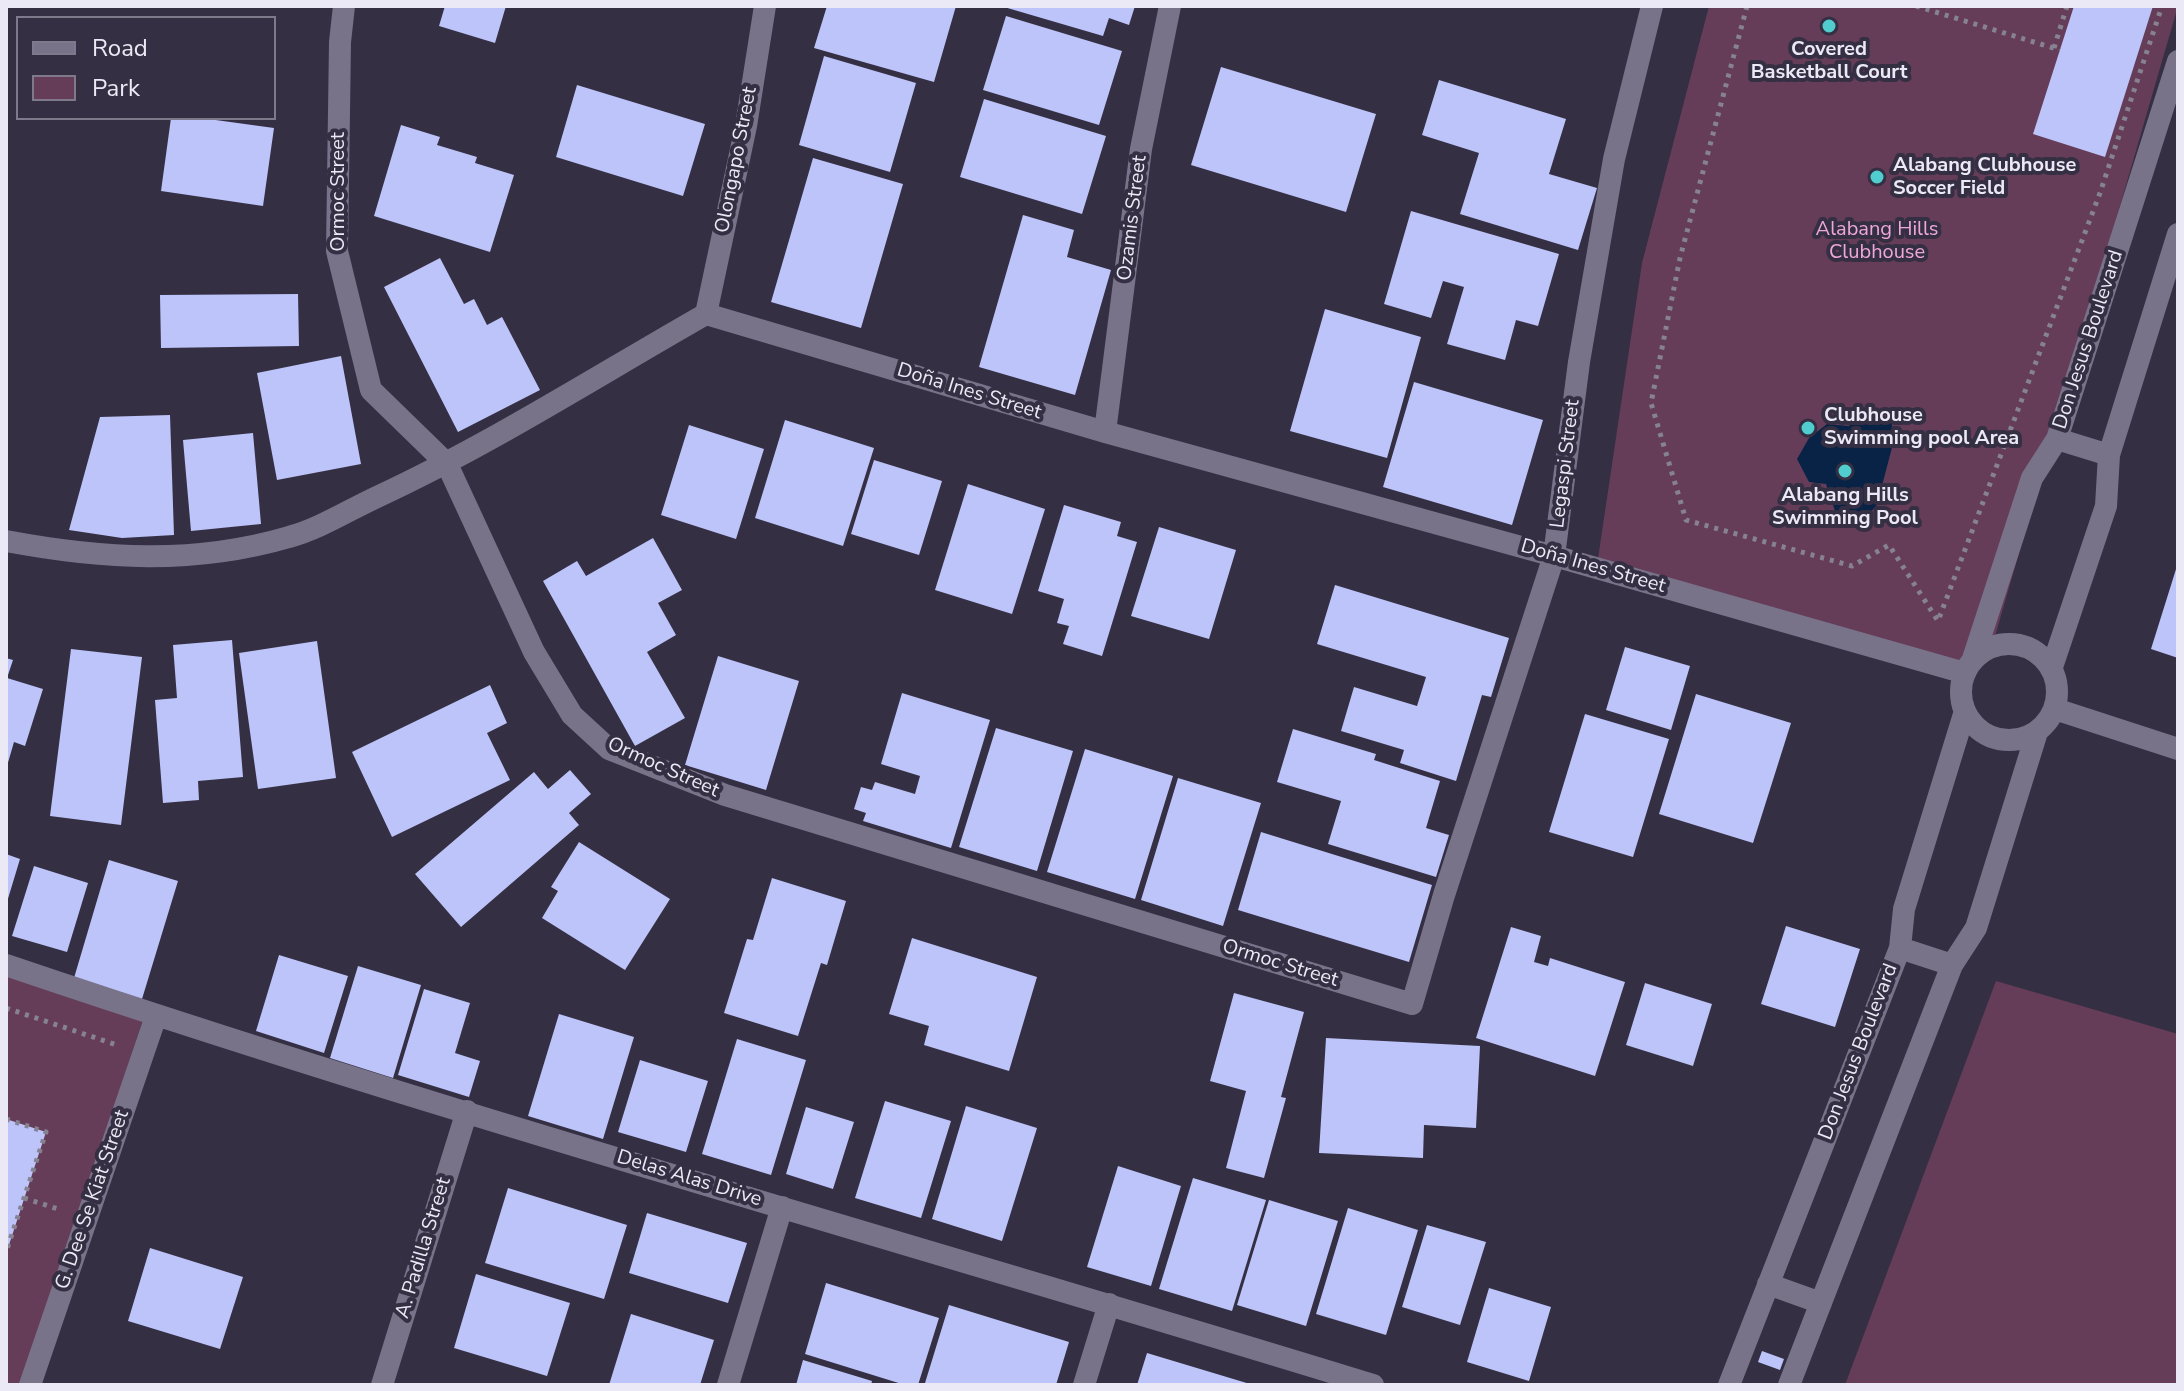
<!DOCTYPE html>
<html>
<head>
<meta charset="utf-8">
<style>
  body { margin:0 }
  #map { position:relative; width:2184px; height:1391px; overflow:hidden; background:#352f43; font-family:"Nunito Sans",sans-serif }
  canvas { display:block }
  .frame { position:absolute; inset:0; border:8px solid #ece9f6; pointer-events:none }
  .legend { position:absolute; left:16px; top:16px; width:260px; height:104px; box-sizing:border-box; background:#352f43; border:2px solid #7e798b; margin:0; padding:10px 14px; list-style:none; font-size:24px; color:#ece9f6 }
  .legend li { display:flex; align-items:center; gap:16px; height:40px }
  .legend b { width:40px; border:2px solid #7e798b }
</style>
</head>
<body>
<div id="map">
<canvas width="2184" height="1391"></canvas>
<div class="frame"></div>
<ul class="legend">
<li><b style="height:10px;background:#79738a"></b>Road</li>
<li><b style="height:22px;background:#653d59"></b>Park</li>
</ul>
</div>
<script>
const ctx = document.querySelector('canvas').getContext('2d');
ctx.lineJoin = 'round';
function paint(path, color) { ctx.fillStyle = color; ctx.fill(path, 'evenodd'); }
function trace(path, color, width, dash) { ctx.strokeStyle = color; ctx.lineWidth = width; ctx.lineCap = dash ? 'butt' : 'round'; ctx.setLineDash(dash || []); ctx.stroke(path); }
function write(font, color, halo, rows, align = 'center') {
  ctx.font = font + ' "Nunito Sans",sans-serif'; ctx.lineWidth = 8; ctx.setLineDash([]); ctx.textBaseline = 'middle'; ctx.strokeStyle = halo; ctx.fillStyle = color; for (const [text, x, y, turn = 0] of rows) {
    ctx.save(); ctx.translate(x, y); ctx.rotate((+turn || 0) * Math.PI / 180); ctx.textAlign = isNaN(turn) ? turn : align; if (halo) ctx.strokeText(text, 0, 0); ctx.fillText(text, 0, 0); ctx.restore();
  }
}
const green = new Path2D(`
  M1709 6H2178L1995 636 1950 680 1596 572 1642 263Z
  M6 968 145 1013 22 1385H6Z
  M1996 981 2178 1034V1385H1845Z`);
const water = new Path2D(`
  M1862 411 1890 418 1895 436 1877 505 1866 517 1835 511 1826 484 1809 482 1797 459 1809 438 1827 424 1849 426Z`);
const building = new Path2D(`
  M445 6H506L495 43 439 26Z
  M827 6H956L934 82 814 48Z
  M1135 6 1129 25 1109 18 1103 36 1004 7Z
  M2074 6H2153L2105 157 2033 134Z
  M1006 16 1122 51 1099 125 983 90Z
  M824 56 916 83 890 172 799 145Z
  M1221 67 1376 114 1346 212 1191 165Z
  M1439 80 1566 119 1549 174 1597 188 1578 250 1460 214 1479 153 1422 135Z
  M577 85 705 124 683 196 556 157Z
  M984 99 1106 136 1082 214 960 177Z
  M171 118H201L274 128 263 206 161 191Z
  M401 125 440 137 437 145 477 157 475 163 514 175 490 252 374 216Z
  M813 158 903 184 861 328 771 302Z
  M1411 211 1559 254 1538 326 1516 320 1505 360 1447 344 1464 287 1443 281 1431 318 1384 304Z
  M1023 215 1074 230 1067 257 1111 270 1075 395 979 367Z
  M440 258 464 304 474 299 487 325 502 317 540 390 458 432 384 287Z
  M298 294 299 346 161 348 160 295Z
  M1325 309 1421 337 1387 458 1290 431Z
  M341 356 361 464 277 480 257 373Z
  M1414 382 1543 420 1512 525 1383 487Z
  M170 415 174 535 122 538 69 530 100 417Z
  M785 420 874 448 843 546 755 518Z
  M689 425 764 449 736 539 661 515Z
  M253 433 261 524 191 531 183 440Z
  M874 460 942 481 919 555 851 534Z
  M968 484 1045 509 1012 614 935 590Z
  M1064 505 1121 522 1117 536 1137 542 1102 656 1063 644 1069 626 1057 623 1064 599 1038 591Z
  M1159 527 1236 550 1209 639 1131 616Z
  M653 538 682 590 658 603 676 635 647 652 685 718 635 746 543 581 577 561 586 576Z
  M2177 566H2178V658L2151 649Z
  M1335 585 1509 638 1491 697 1482 695 1456 781 1400 763 1404 750 1341 731 1354 687 1417 706 1426 677 1317 644Z
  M232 640 243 777 198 781 199 800 163 803 155 700 177 698 173 645Z
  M317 641 336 778 258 789 239 653Z
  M1625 647 1690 666 1671 730 1606 710Z
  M71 649 142 657 121 825 50 816Z
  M718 656 799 681 766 790 685 765Z
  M6 658 13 660 7 678 43 689 25 746 14 742 7 766Z
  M490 685 507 723 487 733 510 780 392 837 352 752Z
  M902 693 990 720 951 848 863 821 866 813 854 809 861 787 872 790 875 782 915 794 920 776 881 764Z
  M1696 694 1791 723 1753 843 1659 814Z
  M1585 714 1669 739 1633 857 1549 832Z
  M996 728 1073 751 1037 871 959 847Z
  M1293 729 1376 754 1374 760 1440 781 1426 828 1449 835 1436 877 1328 844 1341 801 1277 782Z
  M1085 749 1173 776 1135 899 1047 872Z
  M570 770 591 794 569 813 579 825 461 927 415 874 534 772 548 789Z
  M1178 778 1261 803 1223 926 1141 900Z
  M1261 832 1432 885 1409 962 1238 910Z
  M579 842 670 899 625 970 542 918 558 891 551 887Z
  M6 854 20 859 7 902H6Z
  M109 860 178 881 142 999 74 978Z
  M34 866 88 883 67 952 12 936Z
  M772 878 846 901 827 965 821 963 798 1036 724 1013 747 939 753 940Z
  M1786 926 1860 949 1835 1027 1761 1004Z
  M1511 927 1541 936 1534 962 1548 966 1550 958 1625 982 1595 1076 1476 1038Z
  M912 938 1037 977 1009 1071 924 1045 929 1026 889 1014Z
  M279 955 348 976 324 1053 256 1031Z
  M358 966 421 985 393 1078 330 1058Z
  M1645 983 1712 1004 1693 1066 1626 1045Z
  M424 989 470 1003 455 1053 480 1061 469 1097 398 1075Z
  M1234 993 1304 1012 1281 1097 1286 1098 1264 1178 1226 1168 1246 1091 1210 1081Z
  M559 1014 634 1037 603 1139 528 1116Z
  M1326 1038 1480 1046 1476 1128 1424 1125 1423 1158 1319 1153Z
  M737 1039 806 1060 771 1175 702 1154Z
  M640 1060 708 1081 686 1152 618 1132Z
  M885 1101 951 1121 921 1218 855 1198Z
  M966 1106 1037 1128 1002 1241 932 1219Z
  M806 1107 854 1122 833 1189 786 1174Z
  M6 1119 46 1132 7 1251H6Z
  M1118 1166 1181 1186 1151 1286 1087 1267Z
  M1193 1178 1266 1200 1232 1311 1159 1289Z
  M508 1188 627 1225 604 1299 485 1263Z
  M1269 1200 1338 1221 1306 1326 1237 1305Z
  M1348 1208 1418 1230 1386 1335 1316 1314Z
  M647 1213 747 1243 728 1303 629 1273Z
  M1427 1225 1486 1242 1460 1325 1402 1307Z
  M150 1248 243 1277 220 1349 128 1321Z
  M476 1274 570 1303 547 1376 454 1348Z
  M826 1283 939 1318 918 1385H905L805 1354Z
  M1489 1288 1551 1307 1529 1381 1467 1362Z
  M949 1305 1069 1342 1056 1385H933L925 1383Z
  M631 1314 714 1340 700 1385H609Z
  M1762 1351 1784 1359 1780 1370 1758 1362Z
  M1147 1353 1250 1384V1385H1137Z
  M803 1360 872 1381 871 1385H796Z`);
const path = new Path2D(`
  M1747 6 1680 258 1651 403 1686 520 1852 566 1889 545 1938 621 2100 193 2162 6
  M1916 6 2060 50
  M2054 48 2067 6
  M6 1008 117 1045
  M6 1119 46 1132 6 1252
  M24 1198 61 1210`);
const minor = new Path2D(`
  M344 6 340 42 337 251 371 390 447 464 534 652 572 715 609 749 725 795 1412 1004 1444 895 1554 556 1579 362 1614 159 1652 6
  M706 314 746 126 765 6
  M1105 432 1141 149 1170 6
  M6 541C102 559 193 565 289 537 319 529 349 510 377 497 491 444 597 376 706 314L1105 432 1554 556 1965 673
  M2055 709 2178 749
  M6 965C458 1118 918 1245 1373 1385
  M30 1385 156 1016
  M382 1385 467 1111
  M728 1385 782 1207
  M1084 1385 1109 1304`);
const tertiary = new Path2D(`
  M2057 439 2109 455
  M1961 692a48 48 0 1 1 96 0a48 48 0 1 1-96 0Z
  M1973 659 2032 478 2057 439 2178 61
  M2052 667 2106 506 2109 455 2178 234
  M1900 948 1952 965
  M1768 1284 1821 1303
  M1729 1385 1900 948 1904 909 1965 711
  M1789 1385 1952 965 1976 928 2037 732`);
const markers = [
  [1829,26,8,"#52cdcf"],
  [1877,177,8,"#52cdcf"],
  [1808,428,8,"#52cdcf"],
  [1845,471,8,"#52cdcf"]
];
const poiNames = [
  ["Covered",1829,50],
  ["Basketball Court",1829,73],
  ["Alabang Clubhouse",1893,166,"left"],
  ["Soccer Field",1893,189,"left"],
  ["Clubhouse",1824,416,"left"],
  ["Swimming pool Area",1824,439,"left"],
  ["Alabang Hills",1845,496],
  ["Swimming Pool",1845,519]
];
const streetNames = [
  ["Olongapo Street",737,160,-79],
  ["Ormoc Street",339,192,-90],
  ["Ozamis Street",1133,218,-83],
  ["Don Jesus Boulevard",2089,340,-72],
  ["Doña Ines Street",969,392,17],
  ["Legaspi Street",1566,464,-83],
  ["Doña Ines Street",1593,567,16],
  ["Ormoc Street",663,768,24],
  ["Ormoc Street",1280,964,17],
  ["Don Jesus Boulevard",1859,1052,-69],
  ["Delas Alas Drive",689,1179,17],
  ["G. Dee Se Kiat Street",93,1200,-71],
  ["A. Padilla Street",424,1248,-73]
];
const parkNames = [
  ["Alabang Hills",1877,230],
  ["Clubhouse",1877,253]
];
paint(green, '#653d59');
paint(water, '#092347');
paint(building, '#bcc4f9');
trace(path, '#868292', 5, [4, 6]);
trace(minor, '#79738a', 22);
trace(tertiary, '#79738a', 22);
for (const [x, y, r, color] of markers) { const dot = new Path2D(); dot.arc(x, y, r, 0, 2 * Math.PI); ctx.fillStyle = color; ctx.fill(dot); trace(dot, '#352f43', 3); }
write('bold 20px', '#ece9f6', '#352f43', poiNames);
write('20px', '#ece9f6', '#352f43', streetNames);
write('20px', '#efa7d9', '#352f43', parkNames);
</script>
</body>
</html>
